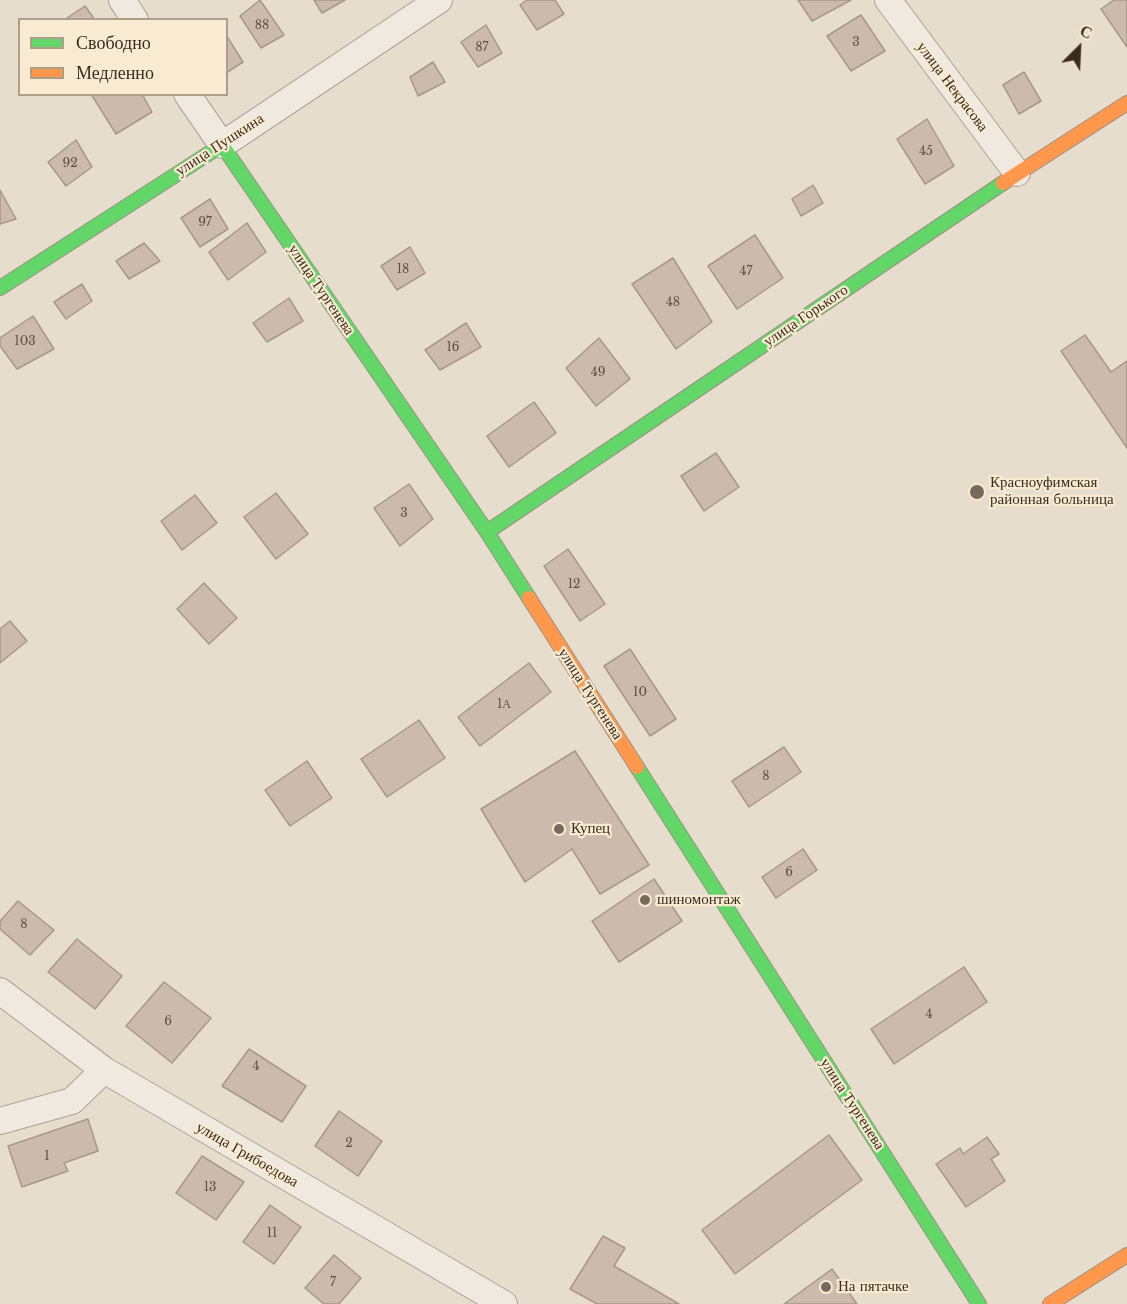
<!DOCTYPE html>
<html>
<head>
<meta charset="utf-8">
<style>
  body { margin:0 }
  #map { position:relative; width:1127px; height:1304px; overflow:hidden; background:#e7ddcc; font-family:"Libre Baskerville",serif }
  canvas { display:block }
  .legend { position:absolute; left:18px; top:18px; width:210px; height:78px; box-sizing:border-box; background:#f9ebd2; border:2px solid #ad9e89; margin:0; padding:8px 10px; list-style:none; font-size:18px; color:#3c2a1c }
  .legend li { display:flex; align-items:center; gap:12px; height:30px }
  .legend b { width:30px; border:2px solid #ad9e89 }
  .north { position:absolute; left:1049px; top:18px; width:60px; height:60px; -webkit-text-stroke:4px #f9ebd2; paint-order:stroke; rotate:24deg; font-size:16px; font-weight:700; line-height:24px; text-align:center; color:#3c2a1c }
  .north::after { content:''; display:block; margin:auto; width:21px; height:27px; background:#3c2a1c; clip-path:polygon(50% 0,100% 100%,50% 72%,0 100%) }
</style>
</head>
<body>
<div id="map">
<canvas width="1127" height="1304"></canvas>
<ul class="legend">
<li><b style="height:8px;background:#63d668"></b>Свободно</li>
<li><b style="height:8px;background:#ff974d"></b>Медленно</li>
</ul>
<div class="north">С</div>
</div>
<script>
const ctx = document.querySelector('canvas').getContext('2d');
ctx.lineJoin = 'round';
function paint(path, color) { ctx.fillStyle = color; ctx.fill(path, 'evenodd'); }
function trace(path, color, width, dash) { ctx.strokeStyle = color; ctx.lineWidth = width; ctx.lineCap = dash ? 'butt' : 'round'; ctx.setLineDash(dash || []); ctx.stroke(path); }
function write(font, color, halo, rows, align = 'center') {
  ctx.font = font + ' "Libre Baskerville",serif'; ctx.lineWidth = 4.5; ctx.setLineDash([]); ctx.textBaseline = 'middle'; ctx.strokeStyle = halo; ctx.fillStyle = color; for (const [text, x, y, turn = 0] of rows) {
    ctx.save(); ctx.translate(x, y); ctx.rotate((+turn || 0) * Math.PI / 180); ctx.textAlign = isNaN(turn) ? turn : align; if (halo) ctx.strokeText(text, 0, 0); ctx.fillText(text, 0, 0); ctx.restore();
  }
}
const building = new Path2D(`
  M260 0 284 35 261 48 240 16Z
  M314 0H345L322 13Z
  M527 0H555L564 14 537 30 520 5Z
  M798 0H851L812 21Z
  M1114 0H1127V47L1101 9Z
  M85 6 95 20H64Z
  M861 15 885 51 851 71 827 36Z
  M486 25 502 53 478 67 461 42Z
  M226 35 243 62 226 73Z
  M433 62 445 82 418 96 410 77Z
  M1024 72 1041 101 1019 114 1003 85Z
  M91 94H142L152 112 116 134Z
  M927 119 954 166 925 184 897 139Z
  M76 140 92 167 66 186 48 162Z
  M813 185 823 203 801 216 792 199Z
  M0 190 16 219 0 224Z
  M210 199 228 229 200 247 181 218Z
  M247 223 266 252 228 280 209 252Z
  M755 235 783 278 737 309 708 266Z
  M144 243 160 261 129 279 116 261Z
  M410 247 425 273 397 290 381 266Z
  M673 258 712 322 676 349 632 284Z
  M82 284 92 301 66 319 54 302Z
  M289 298 303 321 267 342 253 323Z
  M33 316 54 349 17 369 0 346V338Z
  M466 323 481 347 440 370 425 350Z
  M1085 335 1111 372 1127 361V448L1061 351Z
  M599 338 630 379 596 406 566 368Z
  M534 402 556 433 509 467 487 436Z
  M716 453 739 487 704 511 681 476Z
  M409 484 433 519 400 546 374 508Z
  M276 493 308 534 276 559 244 517Z
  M195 495 217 523 182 550 161 521Z
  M568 549 605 604 580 621 544 566Z
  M204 583 237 618 209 644 177 609Z
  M10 621 27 641 0 663V629Z
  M630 649 676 719 650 736 604 666Z
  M529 663 551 692 480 746 458 717Z
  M419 720 445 758 387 797 361 759Z
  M784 747 801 772 749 807 732 781Z
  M575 751 649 865 600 894 572 849 525 882 481 809Z
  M307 761 332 798 290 826 265 790Z
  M803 849 817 870 776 898 762 877Z
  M654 879 682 921 619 962 592 921Z
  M18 901 54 930 30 955 0 929V921Z
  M77 939 122 976 95 1009 48 972Z
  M964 967 987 1002 894 1064 871 1029Z
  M164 982 211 1018 172 1063 126 1026Z
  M249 1049 306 1086 282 1122 222 1086Z
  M339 1111 382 1141 358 1176 315 1146Z
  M88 1119 98 1151 64 1163 68 1171 22 1187 8 1146Z
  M829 1135 862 1180 735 1274 702 1230Z
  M987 1137 999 1154 991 1159 1005 1181 966 1207 936 1164 960 1148 963 1154Z
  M202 1156 244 1182 216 1220 176 1193Z
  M270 1205 301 1227 274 1264 243 1242Z
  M603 1236 625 1248 614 1266 679 1304H597L570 1289Z
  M334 1255 361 1278 339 1304H324L305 1288Z
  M832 1269 857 1304H784Z`);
const street = new Path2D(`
  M122 0 135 20
  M888 0 1017 173
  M187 94 222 145 439 0
  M0 991 104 1070 504 1304
  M0 1121 72 1101 104 1070`);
const fast = new Path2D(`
  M0 288 222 145 487 532 529 598
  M487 532 1003 183
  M637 767 979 1304`);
const slow = new Path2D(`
  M1003 183 1127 103
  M529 598 637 767
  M1050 1304 1127 1255`);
const markers = [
  [977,492,8,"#78695a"],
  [559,829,6,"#78695a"],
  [645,900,6,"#78695a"],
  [826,1287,6,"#78695a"]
];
const numberNames = [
  ["88",262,26],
  ["3",856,43],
  ["87",482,48],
  ["45",926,152],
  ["92",70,164],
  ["97",205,223],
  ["18",403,270],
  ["47",746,272],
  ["48",673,303],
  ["103",25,342],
  ["16",453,348],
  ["49",598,373],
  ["3",404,514],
  ["12",574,585],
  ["10",640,693],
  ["1А",504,705],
  ["8",766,777],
  ["6",789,873],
  ["8",24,925],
  ["4",929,1015],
  ["6",168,1022],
  ["4",256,1067],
  ["2",349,1144],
  ["1",47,1157],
  ["13",210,1188],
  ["11",272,1234],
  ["7",333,1283]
];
const streetNames = [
  ["улица Некрасова",952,87,53],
  ["улица Пушкина",220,145,-33],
  ["улица Тургенева",321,290,56],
  ["улица Горького",806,316,-34],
  ["улица Тургенева",590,694,57],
  ["улица Тургенева",852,1104,57],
  ["улица Грибоедова",247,1155,30]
];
const poiNames = [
  ["Красноуфимская",990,483],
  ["районная больница",990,500],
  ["Купец",571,829],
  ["шиномонтаж",657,900],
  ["На пятачке",838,1287]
];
paint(building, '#ccbbad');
trace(building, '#a7988b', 1.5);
trace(street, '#aca296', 28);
trace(fast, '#9c9286', 16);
trace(slow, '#9c9286', 16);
trace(street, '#efe9df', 26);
trace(fast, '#63d668', 14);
trace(slow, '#ff974d', 14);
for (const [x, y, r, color] of markers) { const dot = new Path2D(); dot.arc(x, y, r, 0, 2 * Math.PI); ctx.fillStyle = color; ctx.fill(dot); trace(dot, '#f9ebd2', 2); }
write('12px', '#604e40', null, numberNames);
write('15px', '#3c2a1c', '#f9ebd2', streetNames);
write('15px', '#3c2a1c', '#f9ebd2', poiNames, 'left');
</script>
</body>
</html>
